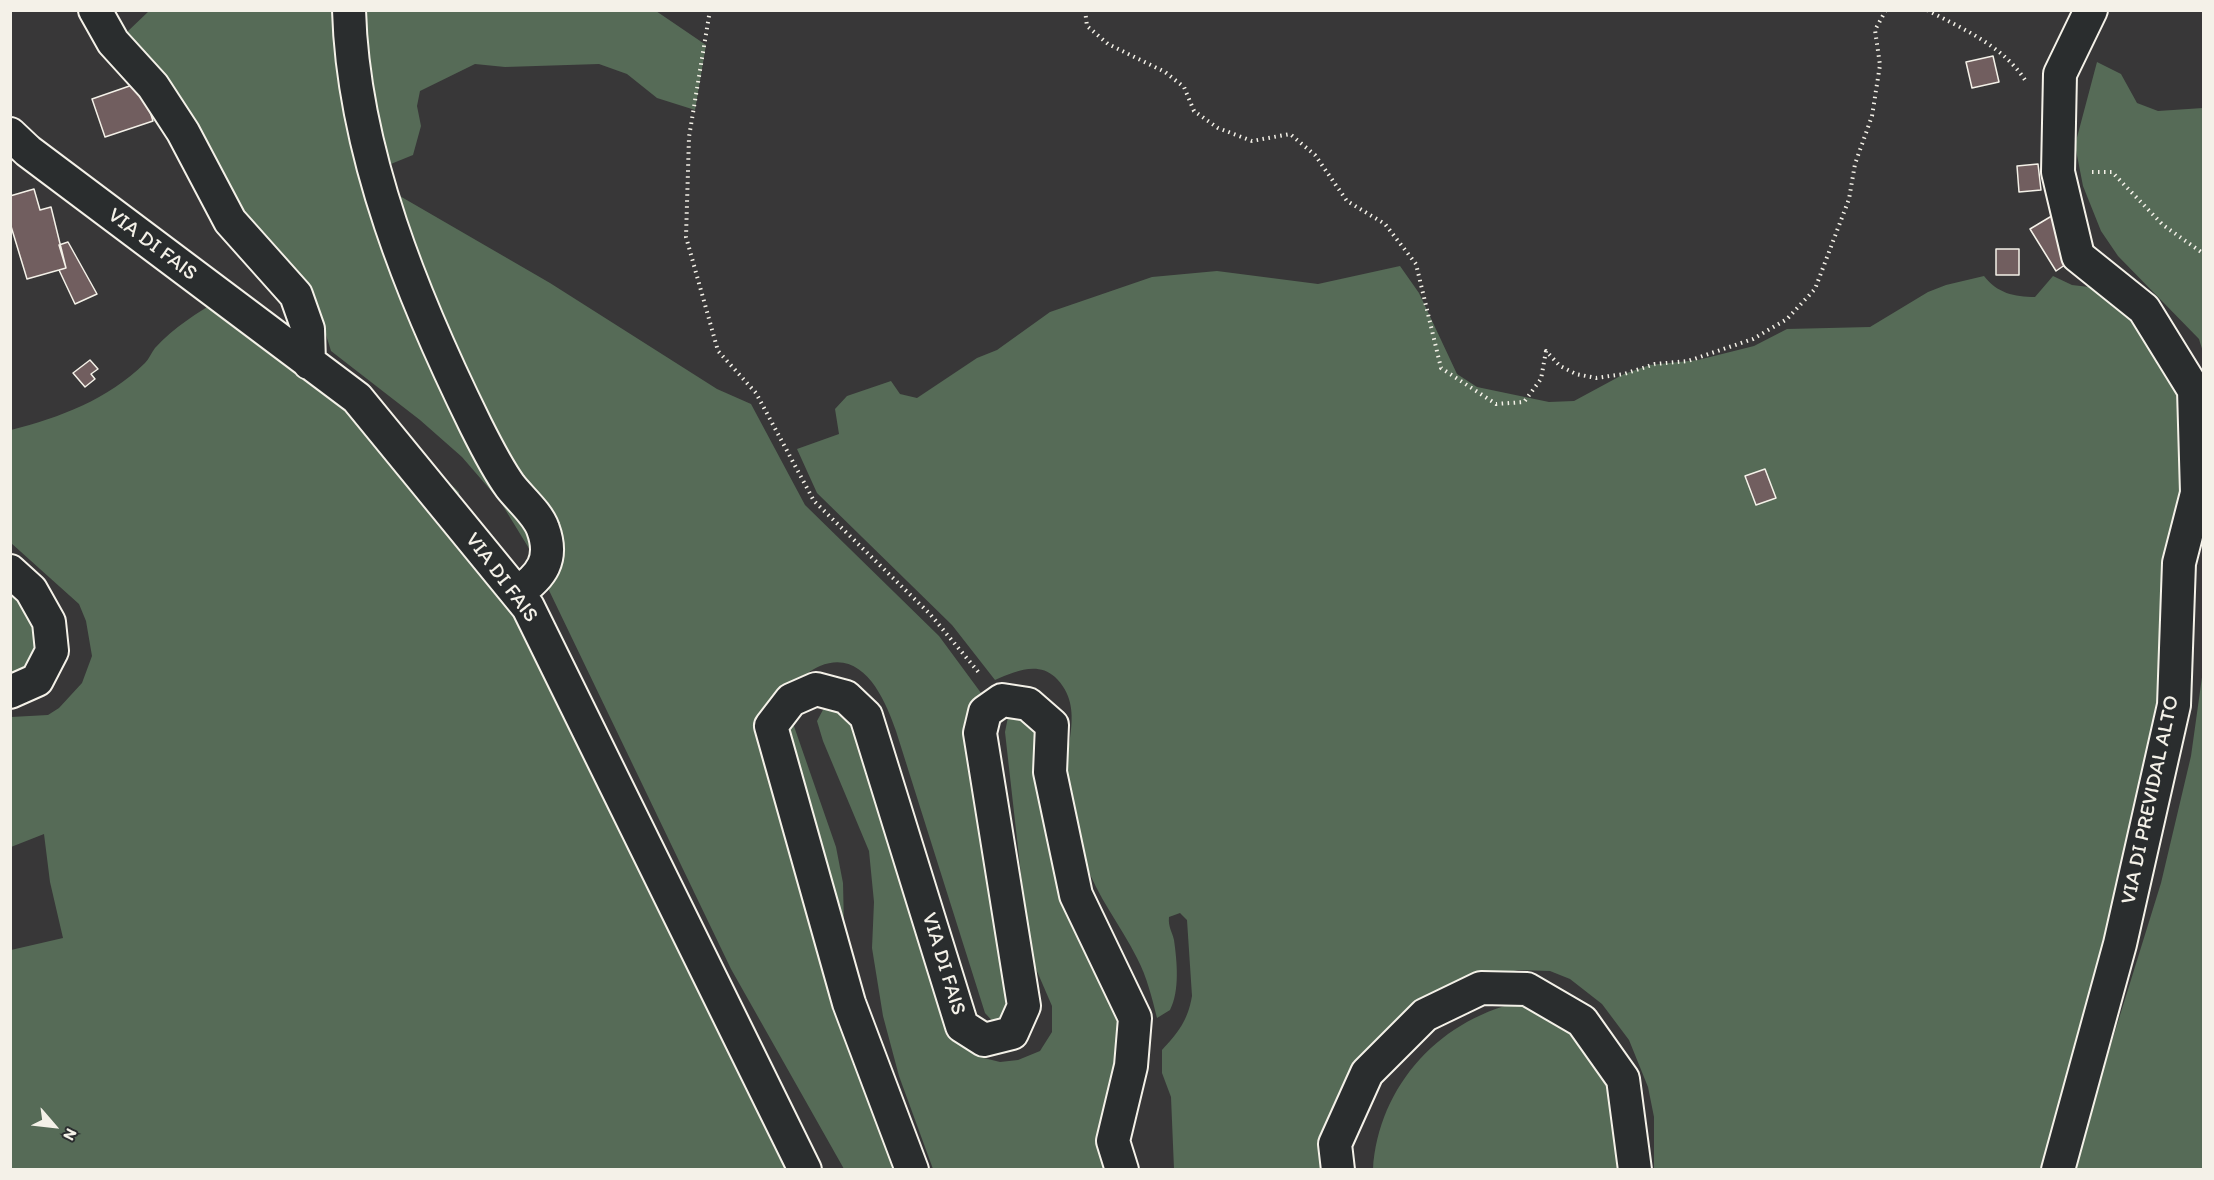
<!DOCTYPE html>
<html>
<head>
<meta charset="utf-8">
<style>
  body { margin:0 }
  #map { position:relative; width:2214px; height:1180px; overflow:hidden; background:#383738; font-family:Itim,sans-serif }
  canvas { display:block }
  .frame { position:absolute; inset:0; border:12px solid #f4f1e8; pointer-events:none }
  .north { position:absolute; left:24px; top:1096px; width:60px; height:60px; -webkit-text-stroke:4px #2a2d2e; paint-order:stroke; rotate:118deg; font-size:16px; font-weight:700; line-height:24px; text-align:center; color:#f4f1e8 }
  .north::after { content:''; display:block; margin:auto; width:21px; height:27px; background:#f4f1e8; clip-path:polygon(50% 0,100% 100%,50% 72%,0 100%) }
</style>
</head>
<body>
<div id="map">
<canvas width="2214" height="1180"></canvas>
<div class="frame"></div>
<div class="north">N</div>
</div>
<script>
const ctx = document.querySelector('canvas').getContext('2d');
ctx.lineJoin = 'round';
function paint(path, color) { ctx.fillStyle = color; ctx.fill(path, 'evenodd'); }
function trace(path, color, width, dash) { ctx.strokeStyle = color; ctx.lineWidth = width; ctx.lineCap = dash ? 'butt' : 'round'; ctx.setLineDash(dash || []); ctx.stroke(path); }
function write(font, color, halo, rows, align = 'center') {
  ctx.font = font + ' Itim,sans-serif'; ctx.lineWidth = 4.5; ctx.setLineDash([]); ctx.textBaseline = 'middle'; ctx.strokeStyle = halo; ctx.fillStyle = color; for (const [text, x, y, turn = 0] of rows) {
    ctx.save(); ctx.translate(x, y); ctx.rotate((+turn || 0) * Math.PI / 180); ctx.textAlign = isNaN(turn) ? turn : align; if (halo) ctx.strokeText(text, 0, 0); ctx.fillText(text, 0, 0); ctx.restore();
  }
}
const green = new Path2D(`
  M149 11H340L351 127 530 525 533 555 500 501 462 457 420 420 331 351 318 309 299 279 255 229 127 32Z
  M359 11H656L706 45 695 110 657 98 627 74 599 64 505 67 475 64 420 91 417 106 421 126 413 155 381 168Z
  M2097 62 2121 74 2137 103 2158 111 2203 108V352L2199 339 2118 256 2101 231 2083 186 2075 145Z
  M386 188 550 283 717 389 751 404 805 505 939 636 984 697 1016 996 998 1027 985 1013 896 731C885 699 863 648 820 666 810 670 801 678 793 685L788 709 836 847 843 883 844 926 850 985 902 1169H844L731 969 545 582C560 567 564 562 560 541L488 427Z
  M1400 266 1419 293 1457 374 1477 387 1549 402 1574 401 1624 374 1650 365 1698 360 1754 346 1787 329 1870 327 1928 292 1946 285 1984 276C1997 293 2014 297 2035 297L2053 276 2072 285 2114 290 2194 390 2155 830 2052 1169H1654V1117L1648 1087 1629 1040 1602 1004 1570 979 1550 971 1518 970 1489 977 1400 1031 1354 1126 1348 1169H1174L1171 1097 1162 1073V1050C1178 1033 1188 1020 1192 996L1187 920 1180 913 1169 917C1168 927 1172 931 1174 940 1177 961 1180 991 1170 1010L1157 1018C1152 998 1147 977 1137 958 1121 926 1097 896 1085 862 1077 838 1071 810 1067 786 1061 749 1088 709 1055 677 1037 661 1014 672 995 680L952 625 817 493 797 449 839 434 835 409 847 396 891 381 900 394 917 398 977 358 997 350 1050 312 1152 277 1217 271 1318 284Z
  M221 299 422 457 459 492 457 508 808 1169H11V950L63 938 50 882 44 834 11 847V717L48 715 59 708 82 683 92 656 86 621 79 604 11 543V430C61 417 107 400 145 363 149 359 151 353 155 348 174 327 197 313 221 299Z
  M10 580 59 636 11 686Z
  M2203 670V1169L2072 1170 2161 883 2191 756Z
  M833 703H846L972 1046 984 1058 1000 1062 1018 1060 1040 1051 1052 1032V1006L1030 955 1005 732 1008 717 1032 715 1123 1012 1122 1169H933L899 1076 883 1016 872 948 874 902 869 851 823 741 817 721 824 708Z
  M1526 1001 1603 1050 1624 1169 1373 1170C1378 1085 1442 1016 1526 1001Z`);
const building = new Path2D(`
  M1993 56 1999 82 1972 88 1966 62Z
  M141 82 153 121 105 137 92 99Z
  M2038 164 2041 190 2019 192 2017 166Z
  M34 189 40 210 51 207 66 268 27 279 10 223V196Z
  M2055 214 2078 256 2056 271 2030 229Z
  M68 242 97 294 75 304 59 270 66 268 59 245Z
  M1996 249H2019V275H1996Z
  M90 360 98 369 91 374 95 379 85 387 73 373Z
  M1765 469 1776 498 1756 505 1745 476Z`);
const path = new Path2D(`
  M710 10 689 137 686 237 718 351 756 393 814 501 930 614 980 674
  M1085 10 1087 26 1108 44 1165 72 1184 87 1194 111 1218 128 1252 141 1290 134 1315 155 1347 201 1385 224 1416 264 1441 368 1496 404 1524 402 1541 379 1546 351 1560 366 1576 374 1596 378 1624 374 1655 364 1688 361 1753 339 1787 319 1815 289 1849 199 1855 164 1872 116 1880 65 1875 30 1886 10
  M1927 10C1963 29 2003 46 2025 80
  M2092 172H2112L2163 225 2204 254`);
const minor = new Path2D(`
  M95 10 113 42 153 86 183 132 230 221 296 295 308 329 309 363
  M349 10C353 153 414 300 476 426 486 446 497 468 510 486 520 499 538 514 543 529 554 559 542 576 517 593
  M10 134 28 151 357 398 528 607 805 1170
  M10 571 31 590 49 622 52 651 37 680 10 692
  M912 1170 849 1003 771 726 791 700 816 689 846 697 866 716 962 1026 984 1040 1012 1033 1024 1006 980 733 985 712 1002 700 1028 704 1052 725 1050 772 1076 895 1135 1018 1131 1066 1113 1141 1122 1170
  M1338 1170 1335 1144 1367 1073 1425 1015 1481 988 1527 989 1582 1021 1623 1079 1635 1170
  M2058 1170 2120 944 2174 705 2179 563 2197 493 2194 390 2144 309 2078 256 2058 172 2060 74 2091 10`);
const streetNames = [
  ["VIA DI FAIS",152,245,37],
  ["VIA DI FAIS",501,578,53],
  ["VIA DI PREVIDAL ALTO",2151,800,-78],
  ["VIA DI FAIS",943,964,73]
];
paint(green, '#566b57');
paint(building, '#715e5f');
trace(building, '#f4f1e8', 1.5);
trace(minor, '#f4f1e8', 36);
trace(path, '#f4f1e8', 4, [1.5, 4.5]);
trace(minor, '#2a2d2e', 32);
write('21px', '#f4f1e8', '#2a2d2e', streetNames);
</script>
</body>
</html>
